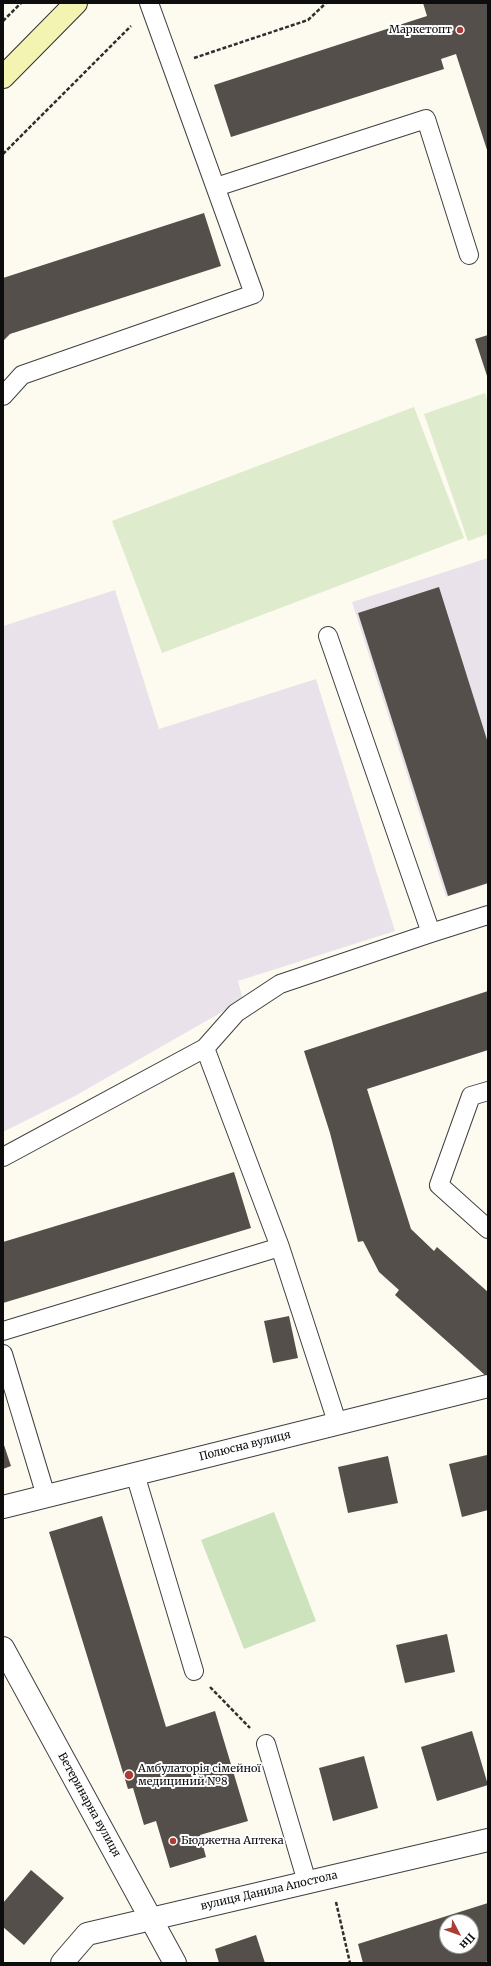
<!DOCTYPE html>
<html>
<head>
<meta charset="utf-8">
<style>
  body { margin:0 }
  #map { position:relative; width:491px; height:1966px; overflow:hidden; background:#fdfbef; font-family:Merriweather,serif }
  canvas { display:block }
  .frame { position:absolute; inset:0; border:4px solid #0d0d0d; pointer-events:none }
  .north { position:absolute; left:439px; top:1914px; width:40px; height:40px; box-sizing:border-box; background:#fff; border:1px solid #9e9e9e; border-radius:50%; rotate:131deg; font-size:11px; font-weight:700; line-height:16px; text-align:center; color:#0d0d0d }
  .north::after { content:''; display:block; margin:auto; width:14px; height:18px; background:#aa3e37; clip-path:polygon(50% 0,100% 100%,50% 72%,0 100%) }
</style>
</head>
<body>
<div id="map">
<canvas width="491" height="1966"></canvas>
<div class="frame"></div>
<div class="north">Пн</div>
</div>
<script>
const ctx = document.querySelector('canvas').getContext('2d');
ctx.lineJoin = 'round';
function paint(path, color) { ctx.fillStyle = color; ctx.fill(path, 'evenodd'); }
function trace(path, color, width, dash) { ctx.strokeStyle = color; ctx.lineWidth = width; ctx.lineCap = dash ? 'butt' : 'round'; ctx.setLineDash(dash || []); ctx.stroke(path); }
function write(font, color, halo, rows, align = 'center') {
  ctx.font = font + ' Merriweather,serif'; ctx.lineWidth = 4; ctx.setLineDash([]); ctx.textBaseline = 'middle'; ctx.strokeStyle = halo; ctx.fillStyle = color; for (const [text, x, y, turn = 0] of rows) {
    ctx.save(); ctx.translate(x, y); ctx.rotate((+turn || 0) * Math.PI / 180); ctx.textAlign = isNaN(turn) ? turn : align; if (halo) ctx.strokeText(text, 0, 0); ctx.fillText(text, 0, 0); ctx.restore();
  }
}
const industrial = new Path2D(`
  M488 558V884L446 897 352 602Z
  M115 590 159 729 316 679 395 931 238 981 243 1000 73 1097 3 1132V626Z`);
const green = new Path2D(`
  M274 1512 316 1621 244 1649 201 1540Z`);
const pitch = new Path2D(`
  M485 393 488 402V534L468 541 424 414Z
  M414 407 464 538 162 653 112 521Z`);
const building = new Path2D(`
  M423 3H488V153L456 54 441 59 444 69 231 137 214 85 427 16Z
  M204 213 221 266 10 334 3 341V278Z
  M488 335V379L475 339Z
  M439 587 488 743V883L448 896 358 613Z
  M488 991V1050L367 1089 411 1229 434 1251 437 1247 488 1292V1373L486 1376 395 1295 399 1290 379 1272 363 1241 358 1242 330 1133 304 1051Z
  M234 1172 251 1228 3 1303V1242Z
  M289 1316 298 1358 273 1363 264 1321Z
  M3 1442 11 1466 3 1469Z
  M487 1455 488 1510 462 1517 449 1464Z
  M388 1456 398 1503 348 1513 338 1467Z
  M102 1516 166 1727 215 1711 248 1821 200 1835 206 1857 170 1868 156 1821 144 1825 133 1788 128 1789 49 1532Z
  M447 1634 455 1672 405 1683 396 1645Z
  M472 1731 488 1785 437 1801 421 1747Z
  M364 1756 378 1808 333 1821 319 1768Z
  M31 1870 64 1898 24 1945 3 1927V1903Z
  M488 1903V1961L483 1963H363L358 1944ZM447 1922H471V1946H447Z
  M256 1935 265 1963H219L215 1949Z`);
const path = new Path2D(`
  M3 21 21 3
  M194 58 308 20 326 3
  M3 154 131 26
  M210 1687 250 1728
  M336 1902 350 1963`);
const lane = new Path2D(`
  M216 187 426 119 469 255
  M3 396 22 375 254 294 149 3
  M328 636 431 933
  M205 1048 280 1247 337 1422
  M488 1091 471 1096 439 1185 488 1229
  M3 1157 205 1048 236 1013 280 984 431 933 488 915
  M3 1331 280 1247
  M3 1354 46 1496
  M135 1474 194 1671
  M266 1744 307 1882`);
const street = new Path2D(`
  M3 1507 488 1386
  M3 1648 175 1963
  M62 1963 87 1934 488 1840`);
const secondary = new Path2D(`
  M3 77 76 3`);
const markers = [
  [460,30,4,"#aa3e37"],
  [129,1775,5,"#aa3e37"],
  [173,1841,4,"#aa3e37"]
];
const poiNames = [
  ["Маркетопт",452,30,"right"],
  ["Амбулаторія сімейної",138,1769],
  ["медициний №8",138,1782],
  ["Бюджетна Аптека",181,1841]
];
const streetNames = [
  ["Полюсна вулиця",245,1446,-14],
  ["Ветеринарна вулиця",89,1805,61],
  ["вулиця Данила Апостола",269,1891,-13]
];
paint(industrial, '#eae2ea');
paint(green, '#cce3bd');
paint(pitch, '#deebcd');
paint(building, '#544f4b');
trace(lane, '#404040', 20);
trace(street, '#404040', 24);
trace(secondary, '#2f2f2f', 24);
trace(path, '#2f2f2f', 2.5, [4, 2]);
trace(lane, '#fff', 18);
trace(street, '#fff', 22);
trace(secondary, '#f4f4b2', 22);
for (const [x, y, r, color] of markers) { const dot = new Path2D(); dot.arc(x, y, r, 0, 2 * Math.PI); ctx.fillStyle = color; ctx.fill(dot); trace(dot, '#fff', 1.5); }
write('11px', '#0d0d0d', '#fff', poiNames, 'left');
write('11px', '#0d0d0d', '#fff', streetNames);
</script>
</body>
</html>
